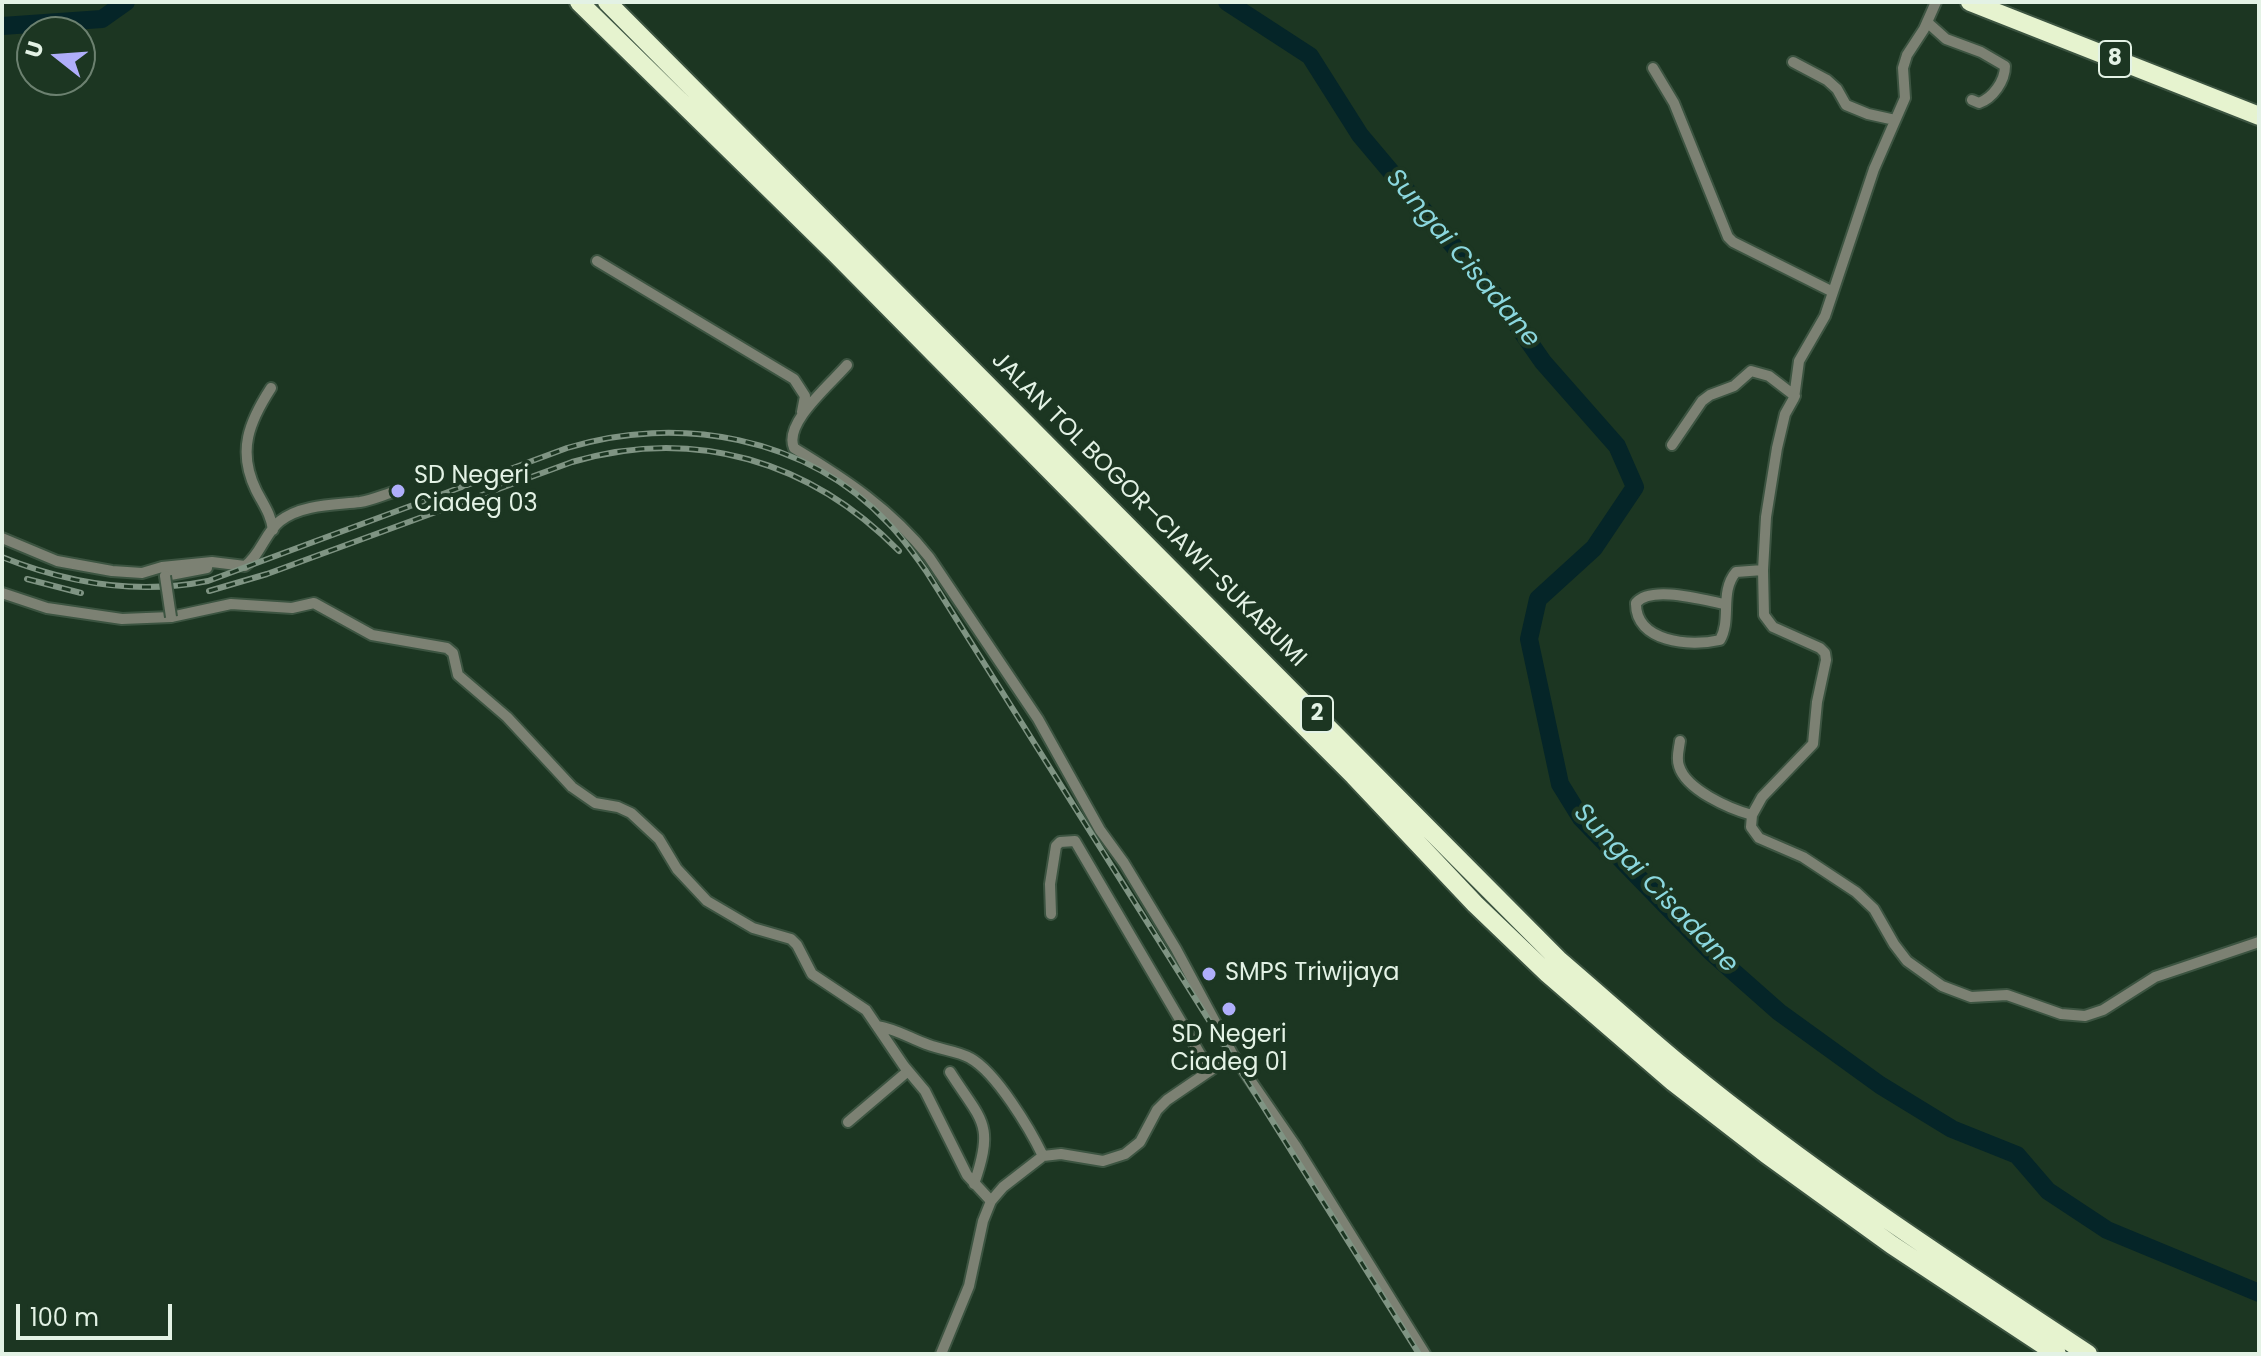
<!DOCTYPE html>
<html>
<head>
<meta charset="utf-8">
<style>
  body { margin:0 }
  #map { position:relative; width:2261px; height:1356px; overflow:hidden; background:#1c3622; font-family:Poppins,sans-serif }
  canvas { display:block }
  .frame { position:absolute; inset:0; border:4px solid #e3f2e5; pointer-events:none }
  .north { position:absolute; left:16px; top:16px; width:80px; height:80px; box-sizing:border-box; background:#1c3622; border:2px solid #6c8170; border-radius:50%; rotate:287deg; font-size:22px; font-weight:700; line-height:32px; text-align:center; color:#e3f2e5 }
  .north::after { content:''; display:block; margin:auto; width:28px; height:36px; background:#afaefa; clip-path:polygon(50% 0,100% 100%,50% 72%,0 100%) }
  .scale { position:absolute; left:16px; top:1304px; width:156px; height:36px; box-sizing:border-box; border:4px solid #e3f2e5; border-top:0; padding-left:10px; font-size:24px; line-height:28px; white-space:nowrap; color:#e3f2e5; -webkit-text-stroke:6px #1c3622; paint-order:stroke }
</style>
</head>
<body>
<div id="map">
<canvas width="2261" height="1356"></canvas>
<div class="frame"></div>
<div class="north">U</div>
<div class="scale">100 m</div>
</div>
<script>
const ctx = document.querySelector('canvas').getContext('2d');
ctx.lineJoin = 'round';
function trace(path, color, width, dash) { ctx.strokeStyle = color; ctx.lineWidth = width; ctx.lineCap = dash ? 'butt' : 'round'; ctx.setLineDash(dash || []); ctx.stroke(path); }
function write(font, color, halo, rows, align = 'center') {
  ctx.font = font + ' Poppins,sans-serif'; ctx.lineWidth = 8; ctx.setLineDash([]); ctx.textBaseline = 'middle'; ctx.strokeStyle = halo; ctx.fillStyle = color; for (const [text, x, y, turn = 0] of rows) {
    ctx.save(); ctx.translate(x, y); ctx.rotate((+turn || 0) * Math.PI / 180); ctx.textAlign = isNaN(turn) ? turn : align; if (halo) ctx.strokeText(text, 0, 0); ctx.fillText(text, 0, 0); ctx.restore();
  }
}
const river = new Path2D(`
  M1227 2 1310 56 1360 135 1504 306 1543 362 1617 446 1635 487 1594 548 1538 599 1529 639 1560 784 1581 818 1710 951 1779 1012 1880 1085 1952 1129 2017 1155 2048 1191 2107 1230 2259 1293
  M2 26 102 19 126 2`);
const street = new Path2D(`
  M1936 2 1924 29 1907 55 1903 68 1905 98 1874 169 1825 316 1799 361 1794 398 1785 414 1777 448 1766 517 1763 570 1764 615 1773 627 1820 648 1825 653 1826 660 1817 702 1813 744 1762 797 1752 815 1751 827 1759 838 1803 857 1856 892 1874 909 1894 944 1907 961 1942 986 1971 997 2007 995 2061 1014 2085 1016 2103 1010 2155 977 2259 942
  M1927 22 1946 39 1981 52 2005 66C2005 81 1993 98 1979 103L1972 100
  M1793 62 1827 80 1837 89 1846 105 1868 114 1895 120
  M1653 68 1674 103 1728 237 1733 242 1833 292
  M597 261 794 379 805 396 802 412
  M847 365C831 384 783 423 794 448 845 479 891 509 929 557L1038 719 1100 830 1124 863 1176 949 1233 1055
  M271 388C249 422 237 451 256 490 263 504 271 514 273 530
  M1672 445 1702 401 1710 395 1734 386 1751 371 1769 376 1795 396
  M2 538 57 561 112 571 142 573 162 567 212 562 245 566C261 554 265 533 280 521 302 504 335 505 360 502 373 500 385 494 397 491
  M165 576 207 568
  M2 593 47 608 122 619 171 617 231 604 292 608 314 603 372 635 447 648 453 653 458 675 507 717 572 787 595 803 618 807 631 813 659 839 677 869 707 901 753 928 791 939 797 945 812 974 866 1010 904 1066 925 1091 967 1175 991 1201
  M1724 604C1703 600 1651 585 1636 603 1635 642 1690 647 1720 640 1732 619 1719 592 1736 572L1763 570
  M1680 741C1679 749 1676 758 1679 766 1686 790 1730 809 1752 815
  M1051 914 1050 884 1056 846 1060 842 1075 841 1210 1071
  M877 1026C897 1029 911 1039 929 1045 942 1050 958 1051 970 1058 996 1072 1030 1129 1043 1156
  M950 1072C982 1122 995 1123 974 1184
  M848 1122 908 1071
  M941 1354 969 1286 983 1221 991 1201 1003 1187 1043 1156 1061 1154 1103 1161 1125 1154 1140 1142 1157 1110 1167 1100 1233 1055 1295 1145 1425 1354`);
const highway = new Path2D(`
  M579 2 836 254 1145 567 1354 776 1475 904 1548 974 1673 1082 1766 1154 1892 1245 2057 1354
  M607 2 1559 960C1601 996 1641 1032 1683 1067 1811 1172 1950 1263 2088 1354
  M1970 2 2259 116`);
const rail = new Path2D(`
  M2 557C69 584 137 595 208 581L567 448C677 414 807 436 888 523 902 537 914 554 926 571L1419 1354
  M27 579 81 593
  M209 591 267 574 572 462C694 426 811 461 899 551`);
const streetBridge = new Path2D(`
  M165 576 171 617`);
const markers = [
  [398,491,8,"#afaefa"],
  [1209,974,8,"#afaefa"],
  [1229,1009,8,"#afaefa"]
];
const shields = [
  [2115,59,32],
  [1317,714,32]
];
const shieldNames = [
  ["8",2115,59],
  ["2",1317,714]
];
const poiNames = [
  ["SD Negeri",414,477],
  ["Ciadeg 03",414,505],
  ["SMPS Triwijaya",1225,974],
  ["SD Negeri",1229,1036,"center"],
  ["Ciadeg 01",1229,1064,"center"]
];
const streetNames = [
  ["JALAN TOL BOGOR–CIAWI–SUKABUMI",1148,510,45]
];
const waterNames = [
  ["Sungai Cisadane",1462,259,50],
  ["Sungai Cisadane",1655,889,46]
];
trace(river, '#052528', 18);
trace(street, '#3c5441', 14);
trace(highway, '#3c5441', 22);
trace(street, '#7c8173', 10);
trace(highway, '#e6f3cf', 18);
trace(rail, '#7f9483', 6);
trace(rail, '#1c3622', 3, [9]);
trace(streetBridge, '#3c5441', 14, []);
trace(streetBridge, '#7c8173', 10);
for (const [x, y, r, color] of markers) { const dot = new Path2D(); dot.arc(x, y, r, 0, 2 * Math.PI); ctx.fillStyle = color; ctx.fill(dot); trace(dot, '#1c3622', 3); }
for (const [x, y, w] of shields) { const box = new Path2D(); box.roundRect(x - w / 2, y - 18, w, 36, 6); ctx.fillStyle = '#1c3622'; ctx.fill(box); trace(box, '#e3f2e5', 2); }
write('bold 22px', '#e3f2e5', null, shieldNames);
write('24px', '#e3f2e5', '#1c3622', poiNames, 'left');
write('24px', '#e3f2e5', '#1c3622', streetNames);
write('italic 26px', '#8bd7de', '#1c3622', waterNames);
</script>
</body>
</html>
